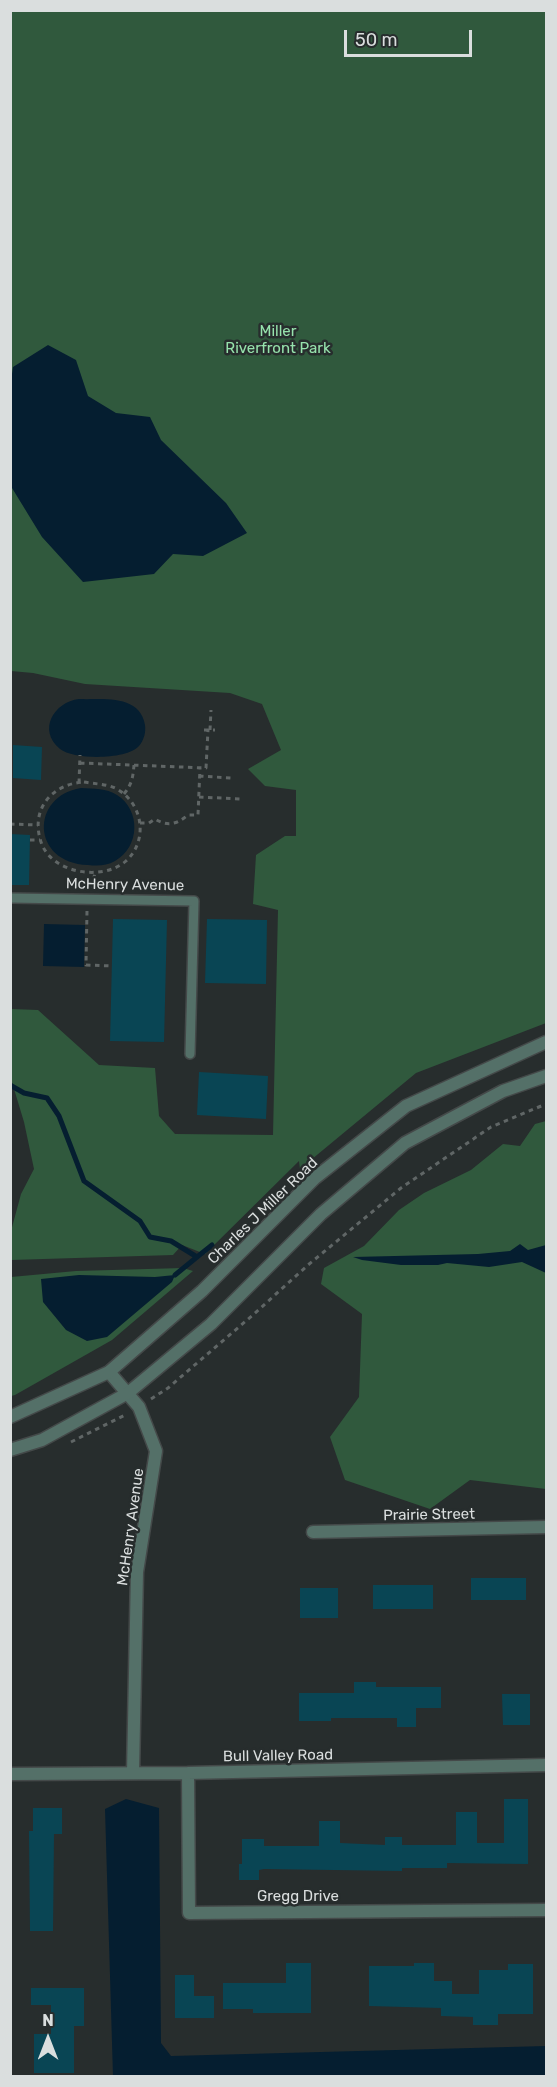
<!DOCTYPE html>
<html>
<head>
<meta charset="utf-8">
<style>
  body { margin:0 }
  #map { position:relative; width:557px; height:2087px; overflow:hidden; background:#272d2d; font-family:Rubik,sans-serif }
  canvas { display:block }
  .frame { position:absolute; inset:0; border:12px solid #dadede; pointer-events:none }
  .north { position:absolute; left:18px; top:2009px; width:60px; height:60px; -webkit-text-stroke:4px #272d2d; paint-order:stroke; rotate:0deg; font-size:16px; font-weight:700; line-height:24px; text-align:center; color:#dadede }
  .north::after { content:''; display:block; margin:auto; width:21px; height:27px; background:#dadede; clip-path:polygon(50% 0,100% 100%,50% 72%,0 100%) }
  .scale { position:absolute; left:344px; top:30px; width:128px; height:27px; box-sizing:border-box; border:3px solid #dadede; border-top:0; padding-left:8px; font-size:18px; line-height:21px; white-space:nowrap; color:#dadede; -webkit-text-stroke:4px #272d2d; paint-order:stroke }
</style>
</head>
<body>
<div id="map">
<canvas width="557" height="2087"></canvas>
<div class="frame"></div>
<div class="north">N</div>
<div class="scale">50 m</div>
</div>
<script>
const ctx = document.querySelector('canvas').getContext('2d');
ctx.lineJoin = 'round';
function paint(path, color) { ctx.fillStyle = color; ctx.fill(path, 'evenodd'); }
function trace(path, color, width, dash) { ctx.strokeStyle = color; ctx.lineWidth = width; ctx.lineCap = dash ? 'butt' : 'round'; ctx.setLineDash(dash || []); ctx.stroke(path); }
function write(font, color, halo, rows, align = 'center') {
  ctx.font = font + ' Rubik,sans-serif'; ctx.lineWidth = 5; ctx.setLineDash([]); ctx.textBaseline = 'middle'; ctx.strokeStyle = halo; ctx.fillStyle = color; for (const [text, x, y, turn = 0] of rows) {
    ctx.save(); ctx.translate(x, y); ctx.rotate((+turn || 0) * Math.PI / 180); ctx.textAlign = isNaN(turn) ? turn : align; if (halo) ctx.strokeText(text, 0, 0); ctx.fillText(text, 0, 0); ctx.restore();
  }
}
const green = new Path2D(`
  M10 11H546V1023L416 1073 300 1169 299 1161 205 1254 182 1245 173 1255 11 1260V1231L21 1194 34 1169 24 1122 11 1079V1009L38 1010 99 1065 155 1068 159 1116 175 1134 273 1135 278 910 253 904 256 855 285 836H296V790L265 786 248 769 281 750 262 704 230 693 85 684 33 673 11 671Z
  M546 1121V1489L470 1480 430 1509 345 1480 330 1437 359 1397 362 1314 321 1284 324 1268 364 1246 399 1210 424 1193 471 1170 503 1144 520 1146 535 1124Z
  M183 1268 193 1271 112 1340 15 1395 11 1396V1277L76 1271Z`);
const water = new Path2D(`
  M48 345 76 360 88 396 116 413 150 417 161 440 226 503 247 533 203 556 173 554 154 574 83 582 42 537 12 488 10 388 13 367Z
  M79 699C102 700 140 694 145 725 146 732 144 740 139 746 127 760 74 760 60 749 37 730 54 702 79 699Z
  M81 788C94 789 106 788 117 795 141 810 140 847 115 861 106 866 98 866 88 865 31 863 30 796 81 788Z
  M44 924 85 925 84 967 43 966Z
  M520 1244 528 1250 546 1245V1273L522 1262 489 1267 447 1263 438 1265H401L362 1260 353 1257 478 1254 510 1251Z
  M79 1275 155 1277 175 1275 172 1282 107 1337 87 1341 66 1330 43 1302 41 1279Z
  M126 1799 159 1808 161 2043 171 2056 546 2046V2076H113L105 1809Z`);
const stream = new Path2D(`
  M10 1085 24 1093 47 1098 59 1116 84 1181 140 1221 150 1237 171 1241 197 1257 212 1245
  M175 1275 197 1257`);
const building = new Path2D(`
  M13 745 42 747 41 780 13 778Z
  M10 834 30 835 29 885H12Z
  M113 919 167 920 164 1042 110 1041Z
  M207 919 267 920 266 984 205 983Z
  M199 1072 268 1076 266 1119 197 1115Z
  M471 1578H526V1600H471Z
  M373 1585H433V1609H373Z
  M300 1588H338V1618H300Z
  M354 1682H376V1687H441V1708H416V1727H397V1718H331V1721H299V1693H354Z
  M502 1694H530V1725H503Z
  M504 1799H528V1864L447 1863V1868H402V1871L264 1869 259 1870V1880H239V1864H242V1839H264V1846H319V1821H340V1843L385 1845V1837H402V1845H456V1812H477V1843H504Z
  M33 1808H62V1834H54L53 1931H30L29 1831H33Z
  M286 1963H311V2013H253V2009H223V1983H286Z
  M414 1963H434V1981H452V1994H479V1970H508V1964H533V2014H498V2025H473V2017L441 2016V2008L369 2006V1966H414Z
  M175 1975H194V1996H214V2018H175Z
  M31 1988H84V2026H74V2073H34V2034H51V2005H31Z`);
const path = new Path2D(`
  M204 730H215
  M210 730 211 710
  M80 763 206 768 208 730
  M199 776 231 778
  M84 782C95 784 106 784 115 788 143 802 149 840 126 861 102 882 51 873 41 842 30 809 52 784 84 782Z
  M79 783 80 755
  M124 794C132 784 133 777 134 765
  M199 797 242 799
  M140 823H149L155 819C168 827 177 824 188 815H198L200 768
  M10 824 38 825
  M30 840H40
  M92 888 95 872
  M87 911 86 965 112 966
  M151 1399 168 1388 254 1314 308 1265 401 1188 491 1127 546 1104
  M71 1442 127 1414`);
const service = new Path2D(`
  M10 898 194 901 190 1054`);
const minor = new Path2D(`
  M109 1372 139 1407 156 1451 137 1572 133 1773
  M313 1532 546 1527
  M188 1773 189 1913 546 1910
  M10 1774 188 1773 546 1765`);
const tertiary = new Path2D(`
  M10 1417 109 1372 202 1291 315 1178 406 1106 546 1042
  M10 1450 42 1440 128 1393 211 1324 321 1214 405 1143 503 1091 546 1076`);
const parkNames = [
  ["Miller",278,332],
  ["Riverfront Park",278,349]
];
const streetNames = [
  ["McHenry Avenue",125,885,1],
  ["Charles J Miller Road",263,1211,-44],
  ["Prairie Street",429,1515,-1],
  ["McHenry Avenue",131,1527,-82],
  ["Bull Valley Road",278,1756,-1],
  ["Gregg Drive",298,1897]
];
paint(green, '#30593d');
paint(water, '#051e30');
trace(stream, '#051e30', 5);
paint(building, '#094554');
trace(service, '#444949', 12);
trace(minor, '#444949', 15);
trace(tertiary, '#444949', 15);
trace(path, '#606666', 3, [4.5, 4.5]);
trace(service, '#547068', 9);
trace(minor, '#547068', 12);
trace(tertiary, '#547068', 12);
write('15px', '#96e2ac', '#272d2d', parkNames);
write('15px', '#dadede', '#272d2d', streetNames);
</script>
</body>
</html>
